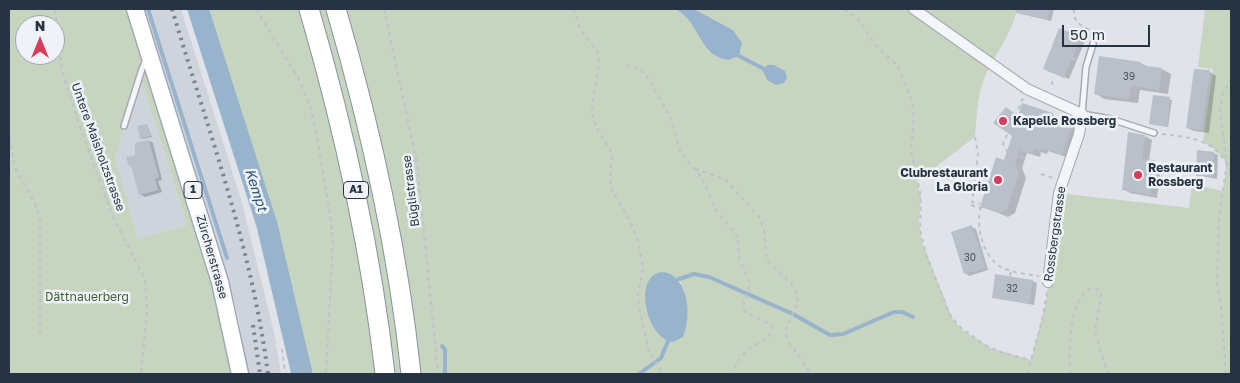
<!DOCTYPE html>
<html>
<head>
<meta charset="utf-8">
<style>
  body { margin:0 }
  #map { position:relative; width:1240px; height:383px; overflow:hidden; background:#e0e4ea; font-family:"Golos Text",sans-serif }
  canvas { display:block }
  .frame { position:absolute; inset:0; border:10px solid #273242; pointer-events:none }
  .north { position:absolute; left:15px; top:15px; width:50px; height:50px; box-sizing:border-box; background:#eff3f7; border:1px solid #9fa6af; border-radius:50%; rotate:0deg; font-size:14px; font-weight:700; line-height:20px; text-align:center; color:#273242 }
  .north::after { content:''; display:block; margin:auto; width:18px; height:22px; background:#d73c5b; clip-path:polygon(50% 0,100% 100%,50% 72%,0 100%) }
  .scale { position:absolute; left:1062px; top:25px; width:88px; height:22px; box-sizing:border-box; border:2px solid #273242; border-top:0; padding-left:6px; font-size:15px; line-height:18px; white-space:nowrap; color:#273242; -webkit-text-stroke:4px #eff3f7; paint-order:stroke }
</style>
</head>
<body>
<div id="map">
<canvas width="1240" height="383"></canvas>
<div class="frame"></div>
<div class="north">N</div>
<div class="scale">50 m</div>
</div>
<script>
const ctx = document.querySelector('canvas').getContext('2d');
ctx.lineJoin = 'round';
function paint(path, color) { ctx.fillStyle = color; ctx.fill(path, 'evenodd'); }
function trace(path, color, width, dash) { ctx.strokeStyle = color; ctx.lineWidth = width; ctx.lineCap = dash ? 'butt' : 'round'; ctx.setLineDash(dash || []); ctx.stroke(path); }
function write(font, color, halo, rows, align = 'center') {
  ctx.font = font + ' "Golos Text",sans-serif'; ctx.lineWidth = 5; ctx.setLineDash([]); ctx.textBaseline = 'middle'; ctx.strokeStyle = halo; ctx.fillStyle = color; for (const [text, x, y, turn = 0] of rows) {
    ctx.save(); ctx.translate(x, y); ctx.rotate((+turn || 0) * Math.PI / 180); ctx.textAlign = isNaN(turn) ? turn : align; if (halo) ctx.strokeText(text, 0, 0); ctx.fillText(text, 0, 0); ctx.restore();
  }
}
const built = new Path2D(`
  M143 9H181L241 199 274 332 281 374H248L239 320 229 281Z
  M140 73 187 225 138 239 115 158Z`);
const green = new Path2D(`
  M9 9H135L240 374H9ZM25 25H55V55H25ZM140 74 187 225 138 239 115 158Z
  M203 9H674C702 21 696 56 728 60L733 30 694 9H1017C1012 33 998 50 987 72 977 92 977 115 975 137L917 181 921 197 919 223 922 242 953 320 965 332 991 348 1031 360 1046 302 1059 193 1189 208 1192 184 1223 191 1227 163 1216 150 1203 142 1213 69 1198 67 1205 9H1231V374H307C287 249 241 130 203 9ZM679 279C688 294 690 320 683 337L674 342 650 320 646 306Z`);
const water = new Path2D(`
  M674 9H694L733 30 742 43 739 56 728 60C697 56 701 20 674 9Z
  M767 65H774L785 71 787 78 784 83 776 85 767 80 763 71Z
  M662 272C689 274 692 317 683 337L674 342C646 340 632 275 662 272Z`);
const shadow = new Path2D(`
  M1027 9H1054L1051 21 1030 16 1026 14Z
  M1080 38 1085 41 1069 79 1048 71Z
  M1100 58 1141 63 1148 67 1162 69 1171 74 1168 94 1140 90 1138 103 1104 99 1095 93Z
  M1210 72 1216 76 1209 133 1194 131 1187 128Z
  M1154 97 1172 100 1168 127 1151 124Z
  M1014 113 1019 117 1052 114 1079 128 1070 158 1048 151 1047 154 1041 152 1040 157 1027 153 1022 168 1026 178 1015 213 1008 217 981 206 1005 161 1013 136Z
  M147 125 152 137 143 139 142 138Z
  M1145 136 1152 140 1149 161 1161 165 1157 198 1130 193 1123 189Z
  M149 141 153 143 162 180 158 181 162 192 145 197 140 194 133 167 130 165Z
  M1214 153 1218 155 1217 179 1197 175Z
  M972 227 976 229 988 270 969 276 965 273Z
  M1033 281 1037 283 1034 305 993 297Z`);
const stream = new Path2D(`
  M148 9 227 258
  M739 56 764 69
  M679 279 694 274 709 277 793 314 830 335 843 334 894 312H902L913 317
  M442 346 445 350V374
  M639 374 661 358 668 341`);
const river = new Path2D(`
  M198 9 267 225 302 374`);
const building = new Path2D(`
  M1016 9H1050L1047 20 1016 13Z
  M1059 28 1081 37 1064 78 1043 69Z
  M1099 56 1141 62V65L1162 68 1159 90 1131 86 1129 99 1094 94Z
  M1194 69 1210 70 1202 130 1186 128Z
  M1153 95 1170 97 1167 127 1149 124Z
  M1022 103 1053 113 1052 116 1073 123 1062 154 1041 148 1040 151 1034 149 1032 154 1020 150 1015 164 1019 173 1007 209 999 213 980 207 996 157 1004 160 1012 136 993 123 1006 107 1018 116Z
  M147 124 151 136 140 139 137 126Z
  M1128 132 1145 135 1142 159 1155 160 1150 195 1122 190Z
  M149 140 159 177 155 179 158 190 139 195 131 166H129L126 157 135 155V143Z
  M1197 150 1214 152 1212 177 1196 176Z
  M972 225 985 268 964 274 951 232Z
  M995 274 1033 280 1029 304 992 298Z`);
const path = new Path2D(`
  M55 9 62 71 80 127 112 215 145 279 147 310 141 374
  M256 9 300 81 311 110 316 132 329 207 333 241 326 374
  M384 9 417 163 438 374
  M573 9 580 28 598 53 599 64 592 104 593 118 598 131 612 153 610 179 612 191 627 215 638 240 643 269 638 295 639 307 649 352 660 368 661 374
  M844 9 858 19 876 46 898 66 912 102 914 117 911 149 921 197 920 230 926 254 950 315 961 328 985 345 1003 353 1031 360
  M1074 9C1072 24 1085 28 1097 33
  M1072 59H1079
  M626 65 641 69 648 78 671 118 681 154 701 176 717 212 738 237 739 259 750 283 743 306 745 312 769 324 772 328 769 336C753 347 738 353 732 374
  M1052 81 1053 89
  M1023 98 1003 144 1008 153 1022 157 1024 151 1026 152
  M9 129 14 166 35 204 40 219V333
  M1162 134C1194 138 1216 139 1231 172
  M975 137 978 154 972 202 980 204
  M695 169 725 179 760 218 764 230 767 260 791 283 798 296 797 304 785 331 789 342 811 374
  M1041 174 1053 178
  M971 205 980 208
  M981 207C975 225 983 257 1001 267 1012 273 1027 274 1039 276
  M979 249 986 246
  M1010 276 1011 271
  M282 349 285 374
  M1027 374 1042 321 1047 292
  M1070 374C1069 353 1068 297 1092 288L1099 290 1101 294 1095 332 1108 374
  M1226 374 1221 306 1217 283 1219 218 1227 163 1220 112 1223 92 1231 81`);
const service = new Path2D(`
  M1093 44 1086 67 1082 114 1111 119 1154 133
  M124 126 142 69 146 60`);
const minor = new Path2D(`
  M914 9 1027 89 1082 114 1079 134 1059 193 1048 282`);
const primary = new Path2D(`
  M135 9 220 282 240 374`);
const motorway = new Path2D(`
  M309 9C344 129 371 250 385 374
  M336 9C371 129 398 250 411 374`);
const rail = new Path2D(`
  M172 9C208 130 252 248 268 374
  M253 325 260 374`);
const markers = [
  [1003,121,5,"#d73c5b"],
  [1138,175,5,"#d73c5b"],
  [998,180,5,"#d73c5b"]
];
const numberNames = [
  ["39",1129,77],
  ["30",970,258],
  ["32",1012,289]
];
const shields = [
  [193,190,18],
  [356,190,25]
];
const shieldNames = [
  ["1",193,190],
  ["A1",356,190]
];
const poiNames = [
  ["Kapelle Rossberg",1013,121],
  ["Restaurant",1148,168],
  ["Rossberg",1148,182],
  ["Clubrestaurant",988,173,"right"],
  ["La Gloria",988,187,"right"]
];
const streetNames = [
  ["Untere Maisholzstrasse",98,147,70],
  ["Büglistrasse",411,191,-97],
  ["Rossbergstrasse",1055,234,-82],
  ["Zürcherstrasse",212,257,74]
];
const parkNames = [
  ["Dättnauerberg",87,297]
];
const waterNames = [
  ["Kempt",256,190,72]
];
paint(built, '#ced3dc');
paint(green, '#c6d4c0');
paint(water, '#98b4cc');
paint(shadow, '#0003');
trace(stream, '#98b4cc', 4);
trace(river, '#98b4cc', 21);
paint(building, '#b9c0ca');
trace(service, '#a5abb4', 8);
trace(minor, '#a5abb4', 12);
trace(primary, '#9ea9b6', 19);
trace(motorway, '#8692a1', 21);
trace(path, '#bec2c9', 2, [4, 4]);
trace(service, '#f3f5f8', 5);
trace(minor, '#f3f5f8', 10);
trace(primary, '#fff', 16);
trace(motorway, '#fff', 19);
trace(rail, '#788494', 4, [2.5, 5]);
for (const [x, y, r, color] of markers) { const dot = new Path2D(); dot.arc(x, y, r, 0, 2 * Math.PI); ctx.fillStyle = color; ctx.fill(dot); trace(dot, '#eff3f7', 2); }
write('10px', '#4c5664', null, numberNames);
for (const [x, y, w] of shields) { const box = new Path2D(); box.roundRect(x - w / 2, y - 8.5, w, 17, 4); ctx.fillStyle = '#eff3f7'; ctx.fill(box); trace(box, '#273242', 1); }
write('bold 11px', '#273242', null, shieldNames);
write('bold 12px', '#273242', '#eff3f7', poiNames, 'left');
write('12px', '#273242', '#eff3f7', streetNames);
write('12px', '#3e5f33', '#eff3f7', parkNames);
write('italic 14px', '#2e5379', '#eff3f7', waterNames);
</script>
</body>
</html>
